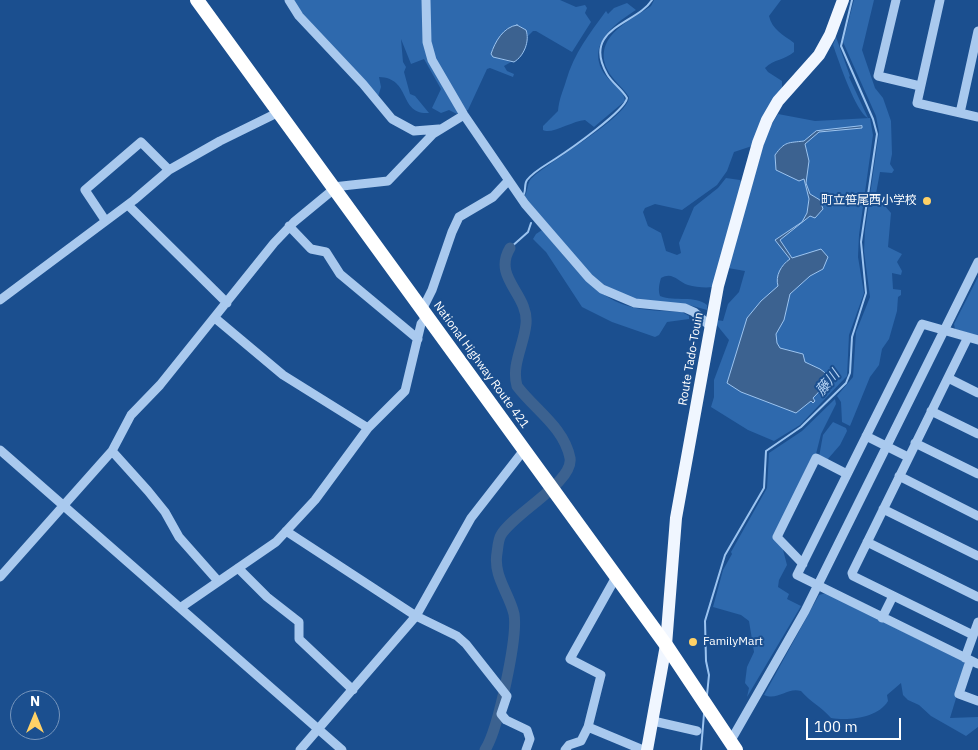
<!DOCTYPE html>
<html>
<head>
<meta charset="utf-8">
<style>
  body { margin:0 }
  #map { position:relative; width:978px; height:750px; overflow:hidden; background:#1b4f8f; font-family:"IBM Plex Sans",sans-serif }
  canvas { display:block }
  .north { position:absolute; left:10px; top:690px; width:50px; height:50px; box-sizing:border-box; background:#1b4f8f; border:1px solid #7695bc; border-radius:50%; rotate:0deg; font-size:14px; font-weight:700; line-height:20px; text-align:center; color:#fff }
  .north::after { content:''; display:block; margin:auto; width:18px; height:22px; background:#ffd166; clip-path:polygon(50% 0,100% 100%,50% 72%,0 100%) }
  .scale { position:absolute; left:806px; top:718px; width:95px; height:22px; box-sizing:border-box; border:2px solid #fff; border-top:0; padding-left:6px; font-size:15px; line-height:18px; white-space:nowrap; color:#fff; -webkit-text-stroke:4px #1b4f8f; paint-order:stroke }
</style>
</head>
<body>
<div id="map">
<canvas width="978" height="750"></canvas>
<div class="north">N</div>
<div class="scale">100 m</div>
</div>
<script>
const ctx = document.querySelector('canvas').getContext('2d');
ctx.lineJoin = 'round';
function paint(path, color) { ctx.fillStyle = color; ctx.fill(path, 'evenodd'); }
function trace(path, color, width, dash) { ctx.strokeStyle = color; ctx.lineWidth = width; ctx.lineCap = dash ? 'butt' : 'round'; ctx.setLineDash(dash || []); ctx.stroke(path); }
function write(font, color, halo, rows, align = 'center') {
  ctx.font = font + ' "IBM Plex Sans","Noto Sans JP",sans-serif'; ctx.lineWidth = 4; ctx.setLineDash([]); ctx.textBaseline = 'middle'; ctx.strokeStyle = halo; ctx.fillStyle = color; for (const [text, x, y, turn = 0] of rows) {
    ctx.save(); ctx.translate(x, y); ctx.rotate((+turn || 0) * Math.PI / 180); ctx.textAlign = isNaN(turn) ? turn : align; if (halo) ctx.strokeText(text, 0, 0); ctx.fillText(text, 0, 0); ctx.restore();
  }
}
const green = new Path2D(`
  M290 0H560L576 7 585 5 587 8 585 13 591 22 572 52 536 31H533L528 36 526 30 518 25 506 29 491 54 493 57 511 62 504 66 507 71 514 74 513 77 490 68 487 69 468 110 458 112 457 114 449 110 441 113 432 108 441 89 424 59 411 64 401 39 403 62 406 67 404 72 410 94 415 96 429 113C398 115 412 78 379 77L381 87 377 100Z
  M654 0H781L769 16C772 30 784 35 794 43V52C785 60 774 59 765 68L768 72 782 81V88L752 146 734 152 727 171 717 185 682 210 655 204 645 208 643 212 648 226 661 233 666 251 677 255 681 253 679 243 694 207 718 188 726 178 740 180 742 183 713 287C705 288 695 287 688 285 678 282 673 271 661 278 659 285 658 290 660 296 675 302 695 295 707 305V310L689 305 643 302 608 288 586 270 524 197C529 191 526 182 533 177 549 162 629 116 629 97 623 87 612 80 607 69 593 36 630 21 651 6Z
  M854 0H874L862 50 875 88 883 98 891 121 892 154 890 164 894 170 892 173 880 172 875 199 877 203 885 206 891 213 888 247 902 254 897 262 902 271 901 275 892 273 893 289 901 290V295L898 297 897 311 889 339 882 349 879 365 870 377 850 426 842 422 841 402 837 396 853 377 856 332 870 297 864 251 865 230 879 132 876 116 843 42Z
  M627 3 636 10C614 24 584 46 606 76 612 84 624 90 625 101L594 127 585 120C572 121 551 135 543 130V126L558 111C559 99 563 91 566 81 574 53 590 33 606 11L608 14 614 8Z
  M836 37 850 76 849 77 868 118C856 113 838 59 833 45Z
  M778 114 815 121 870 118 873 135 859 235 858 257 864 293 849 335 847 376 800 425 774 441 748 430 711 407 714 397V380L729 340 716 324 717 320 723 321 728 304 739 292 745 271 728 268 767 132Z
  M542 230C566 257 592 296 628 306 645 311 664 311 682 312L689 316V319L667 322 659 335 655 337 612 322 582 307 546 252 533 239 536 234Z
  M978 277V336L955 329 954 324Z
  M835 399 836 404 821 434 816 454 774 537 782 546 787 565 779 580 778 587 789 594 787 599 801 606 747 697 749 688 745 683 747 667 754 652 749 621 741 615 713 607 723 570 732 554 731 552 767 488 769 453 802 431Z
  M833 422 846 428 847 431 840 445 827 460 819 457 823 435Z
  M826 593 964 662 965 669 950 718 978 717V727L966 736 931 716 919 705 908 700 903 695 901 683 887 695 888 701C878 718 849 721 831 718 822 707 810 702 801 691 787 687 778 701 764 695L819 595Z`);
const water = new Path2D(`
  M517 25 526 30C530 41 524 56 514 62L493 57 491 54C495 42 503 27 517 25Z
  M862 126V128L819 132 805 144 809 161 806 183 810 194 820 200 823 209 815 218 810 216 780 240 792 258 821 249 828 257 823 269 810 276 790 294 784 320 776 334 777 343 780 348 803 354 805 362 820 369 832 378 813 398 815 401 813 403 811 401 796 413 741 392 727 383 747 318 761 301 778 286C775 276 781 265 790 259L775 240 802 222 807 213 809 199 804 179 799 181 776 170 775 155C785 141 788 143 804 141L816 131Z`);
const stream = new Path2D(`
  M524 194C526 189 524 184 527 180 534 171 546 165 555 159 569 150 625 111 627 98 622 89 612 83 607 74 581 28 637 24 652 0
  M510 248 528 232 531 223
  M707 695 709 675 706 661 705 621 725 555 764 488 766 451 801 427 846 383 850 373 852 337 866 293 861 242 877 134 873 119 841 46 852 0
  M701 750 704 714`);
const river = new Path2D(`
  M485 750C498 730 518 637 514 614 509 593 493 576 497 553 498 547 498 540 501 535 514 513 574 482 570 458 564 427 534 409 517 386 511 365 524 345 526 324 529 294 492 278 510 248`);
const minor = new Path2D(`
  M289 0 299 16 363 84 392 119 414 131 439 129
  M426 0 427 42 432 60 464 115 525 204 589 278 602 289 635 303 685 308 694 312 710 326
  M896 0 878 76 920 86
  M940 0 917 103 978 117
  M960 113 978 31
  M333 187 388 181 433 134 464 115
  M128 205 227 303
  M105 220 85 190 141 142 169 170
  M289 226 311 249 326 252 340 274 418 339
  M0 300 134 200 169 170 220 141 279 112
  M422 310 432 290 452 232 459 217 493 197 508 181
  M215 318 283 375 368 428
  M968 337 852 573 853 576 973 635
  M978 340 922 324 797 575 978 664
  M948 378 978 393
  M931 411 978 434
  M866 436 908 457
  M915 443 978 474
  M0 450 342 750
  M112 451 148 491 165 512 179 537 218 581
  M899 476 978 516
  M883 509 978 556
  M286 531 416 616 457 636 466 644 507 696 501 714 506 720 527 730 530 739 526 750
  M867 542 978 597
  M803 564 777 537 816 458 847 474
  M238 568 267 597 299 622V639L353 690
  M0 577 112 451 131 415 160 385 274 243 294 222 334 189
  M180 608 276 542 315 500 368 428 405 391 421 324 427 316
  M882 618 893 596
  M965 658 978 622
  M970 661 959 694 978 701
  M653 721 697 731
  M588 727 601 675 570 659 616 577
  M730 742 805 611 978 262
  M300 750 416 616 471 518 524 450
  M565 750 569 745 581 741 588 727 643 750`);
const major = new Path2D(`
  M647 750 666 645 676 518 718 286 758 143 767 120 778 101 819 55 830 35 843 0`);
const highway = new Path2D(`
  M197 0 666 645 736 750`);
const markers = [
  [927,201,5,"#ffd166"],
  [693,642,5,"#ffd166"]
];
const poiNames = [
  ["町立笹尾西小学校",917,201],
  ["FamilyMart",703,642,"left"]
];
const streetNames = [
  ["Route Tado-Touin",691,359,-80],
  ["National Highway Route 421",481,365,54]
];
const waterNames = [
  ["藤川",828,383,-50]
];
paint(green, '#2e69ad');
paint(water, '#3c6290');
trace(water, '#9cc4f0', 1);
trace(stream, '#9cc4f0', 2);
trace(river, '#3c6290', 11);
trace(minor, '#a9c9ee', 9);
trace(major, '#f0f6ff', 12);
trace(highway, '#fff', 14);
for (const [x, y, r, color] of markers) { const dot = new Path2D(); dot.arc(x, y, r, 0, 2 * Math.PI); ctx.fillStyle = color; ctx.fill(dot); trace(dot, '#1b4f8f', 2); }
write('12px', '#fff', '#1b4f8f', poiNames, 'right');
write('12px', '#fff', '#1b4f8f', streetNames);
write('italic 14px', '#b5d3f5', '#1b4f8f', waterNames);
</script>
</body>
</html>
